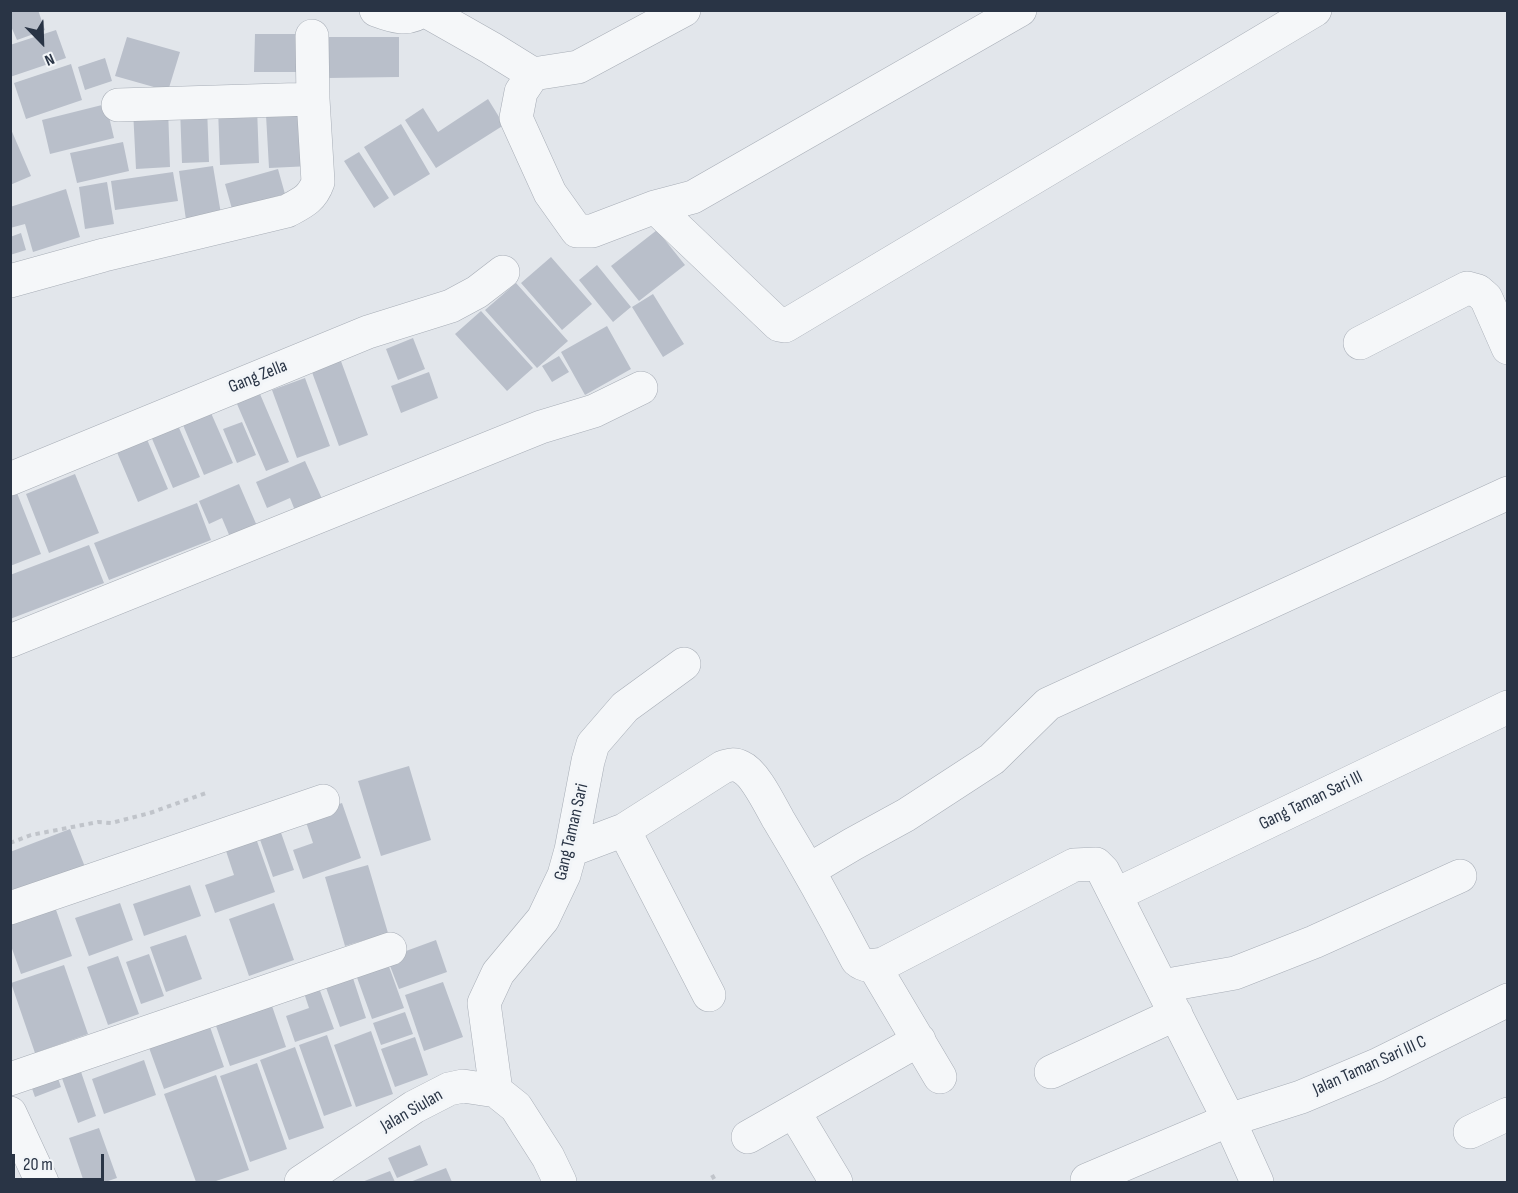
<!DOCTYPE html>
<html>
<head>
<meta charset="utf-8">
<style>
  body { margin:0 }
  #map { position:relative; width:1518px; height:1193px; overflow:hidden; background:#e2e6eb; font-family:"Sofia Sans Condensed",sans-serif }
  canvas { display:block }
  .frame { position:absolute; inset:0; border:12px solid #293445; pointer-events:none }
  .north { position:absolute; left:12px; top:12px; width:60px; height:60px; -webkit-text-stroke:4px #f2f5f8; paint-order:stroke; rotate:157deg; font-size:16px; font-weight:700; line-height:24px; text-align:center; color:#293445 }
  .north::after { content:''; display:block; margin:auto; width:21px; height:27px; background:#293445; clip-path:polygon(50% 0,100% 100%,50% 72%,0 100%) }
  .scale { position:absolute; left:12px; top:1154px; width:92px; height:27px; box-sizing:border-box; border:3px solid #293445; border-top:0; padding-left:8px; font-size:18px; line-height:21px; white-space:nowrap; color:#293445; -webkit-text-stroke:4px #f2f5f8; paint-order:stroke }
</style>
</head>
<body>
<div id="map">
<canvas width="1518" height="1193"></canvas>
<div class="frame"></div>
<div class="north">N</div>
<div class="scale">20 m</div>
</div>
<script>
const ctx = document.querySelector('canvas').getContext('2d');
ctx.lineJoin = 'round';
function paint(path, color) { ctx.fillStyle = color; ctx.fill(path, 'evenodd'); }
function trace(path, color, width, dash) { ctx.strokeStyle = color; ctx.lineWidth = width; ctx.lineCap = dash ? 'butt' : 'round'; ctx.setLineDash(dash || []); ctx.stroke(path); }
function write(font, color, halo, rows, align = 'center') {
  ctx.font = font + ' "Sofia Sans Condensed",sans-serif'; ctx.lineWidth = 6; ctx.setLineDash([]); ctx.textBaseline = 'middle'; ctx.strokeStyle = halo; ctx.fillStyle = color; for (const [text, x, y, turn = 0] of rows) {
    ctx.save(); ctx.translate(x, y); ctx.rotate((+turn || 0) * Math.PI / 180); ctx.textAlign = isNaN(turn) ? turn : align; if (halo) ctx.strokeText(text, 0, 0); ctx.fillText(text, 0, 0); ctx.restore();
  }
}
const building = new Path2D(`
  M13 10H38L45 30 17 40 10 24V11Z
  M56 30 66 58 10 77V45Z
  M255 34H303V72H254Z
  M127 37 180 52 168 91 115 76Z
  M328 37H399V77L328 78Z
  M105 58 112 81 85 90 78 67Z
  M71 64 82 100 26 119 14 83Z
  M488 99 504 125 436 168 405 120 423 108 438 132Z
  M106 104 114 138 50 154 42 120Z
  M207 107 209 162 182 163 180 108Z
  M257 107 259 163 220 165 218 108Z
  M168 108 170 167 136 169 133 110Z
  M309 114 311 166 269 168 266 115Z
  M401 124 430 174 394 196 364 147Z
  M10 127 31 176 10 185Z
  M123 142 129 171 77 183 70 153Z
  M359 152 389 198 374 208 344 161Z
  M213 166 221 214 186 220 179 171Z
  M278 169 285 194 232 209 225 184Z
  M173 172 178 201 115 210 111 181Z
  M107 182 114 224 85 229 79 187Z
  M66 189 80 237 33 252 25 224 10 228V207Z
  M657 230 685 265 639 301 611 266Z
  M21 233 26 250 10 255V237Z
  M551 257 592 304 562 330 521 283Z
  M597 265 631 307 613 322 579 280Z
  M516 283 568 341 537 368 485 310Z
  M653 294 684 344 663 357 632 307Z
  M481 311 533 368 507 391 455 334Z
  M607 326 631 369 585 395 561 352Z
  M413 338 425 369 398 380 386 349Z
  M338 353 368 435 339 446 309 364Z
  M559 356 569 372 552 382 542 366Z
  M429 372 438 398 401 413 391 386Z
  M305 378 330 446 297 458 272 390Z
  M257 387 289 462 266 471 234 397Z
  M211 413 233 463 204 475 183 425Z
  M242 422 256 455 237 463 223 429Z
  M177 423 200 477 173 488 150 434Z
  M146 437 168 489 138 502 116 450Z
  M305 461 323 501 296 513 290 498 267 508 256 482Z
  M75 474 99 533 49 553 26 494Z
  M239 484 257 526 230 537 222 518 209 524 199 501Z
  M17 493 41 554 10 566V495Z
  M197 503 211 540 109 580 94 543Z
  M89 545 104 583 10 619V575Z
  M409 766 431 840 381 856 358 781Z
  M342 803 361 858 303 879 293 850 313 843 304 816Z
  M278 824 294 870 273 877 257 831Z
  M70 829 85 867 10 896V852Z
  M253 830 275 892 215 913 205 885 234 875 223 842Z
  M368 865 388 933 345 946 325 877Z
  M190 885 201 916 144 936 133 904Z
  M120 903 133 940 89 956 75 918Z
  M274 903 294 960 249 976 229 919Z
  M54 904 72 956 21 974 10 943V919Z
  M186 935 202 979 166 992 150 947Z
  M436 940 447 972 399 989 387 958Z
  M149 954 164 996 141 1004 126 962Z
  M118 956 139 1014 108 1025 87 967Z
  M387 961 404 1008 372 1019 355 972Z
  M64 965 88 1034 35 1053 11 983Z
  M350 969 366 1018 340 1027 323 979Z
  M443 982 463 1037 424 1051 405 995Z
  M319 988 334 1029 295 1042 286 1016 309 1008 304 993Z
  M271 1003 286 1047 230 1066 215 1023Z
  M405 1012 413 1034 381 1045 373 1023Z
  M209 1024 224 1067 164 1089 148 1045Z
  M371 1031 393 1094 356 1107 334 1045Z
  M327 1035 352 1106 324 1116 299 1045Z
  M415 1037 428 1075 395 1087 381 1049Z
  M295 1047 324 1128 289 1140 260 1060Z
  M144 1060 156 1095 104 1114 92 1079Z
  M78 1063 96 1116 78 1123 59 1070Z
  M257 1063 287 1149 250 1162 220 1076Z
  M55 1070 61 1087 35 1097 29 1080Z
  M216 1075 249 1170 213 1182H196L164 1094Z
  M99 1128 117 1178 105 1182H84L69 1138Z
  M420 1145 428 1165 397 1178 388 1158Z
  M446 1168 452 1182H410Z
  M390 1171 395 1182H362Z`);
const path = new Path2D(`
  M10 843 31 835 98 822 111 823 150 813 206 793
  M712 1175 716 1182`);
const minor = new Path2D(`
  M376 10C392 16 409 22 422 10
  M424 10 491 48 533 74 578 67 684 10
  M533 74 521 92 516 118 550 193 577 231H592L655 207 693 197 1020 10
  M118 105 313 99
  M655 207 779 325 785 326 1315 10
  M10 281 104 255 287 211C302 203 312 199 318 182L313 99 312 36
  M1360 343 1467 288 1478 291 1486 298 1508 348
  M10 479 368 332 451 306 477 292 503 272
  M10 641 541 427 594 411 641 388
  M624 830 709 995
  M571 850 624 830 723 767C730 765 734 763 741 767 755 773 770 805 778 819 806 865 832 912 857 960 865 967 873 966 883 964L1074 865 1096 864 1103 871 1229 1120 1257 1182
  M809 870 853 844 906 815 992 759 1048 704 1508 493
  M1115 895 1508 707
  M10 908 323 801
  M874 966 940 1077
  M1162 986 1235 973 1314 942 1460 876
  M1051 1072 1176 1014
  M10 1079 390 949
  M496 1091 484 1003 498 973 543 919 564 875 571 850 588 761 593 744 625 707 684 664
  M794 1112 836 1182
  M10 1113 42 1182
  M1470 1132 1508 1114
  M748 1137 919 1040
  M1087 1180 1229 1120 1301 1097 1377 1065 1508 1000
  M301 1182 414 1107 449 1089 463 1086 496 1091 516 1107 548 1157 560 1182`);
const streetNames = [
  ["Gang Zella",258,377,-22],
  ["Gang Taman Sari III",1311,801,-26],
  ["Gang Taman Sari",572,832,-77],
  ["Jalan Taman Sari III C",1370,1066,-24],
  ["Jalan Siulan",412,1111,-30]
];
paint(building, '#b9bfca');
trace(minor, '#a7adb6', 34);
trace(path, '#c0c4ca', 4, [4.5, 4.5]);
trace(minor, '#f5f7f9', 33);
write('18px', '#293445', '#f2f5f8', streetNames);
</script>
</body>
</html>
